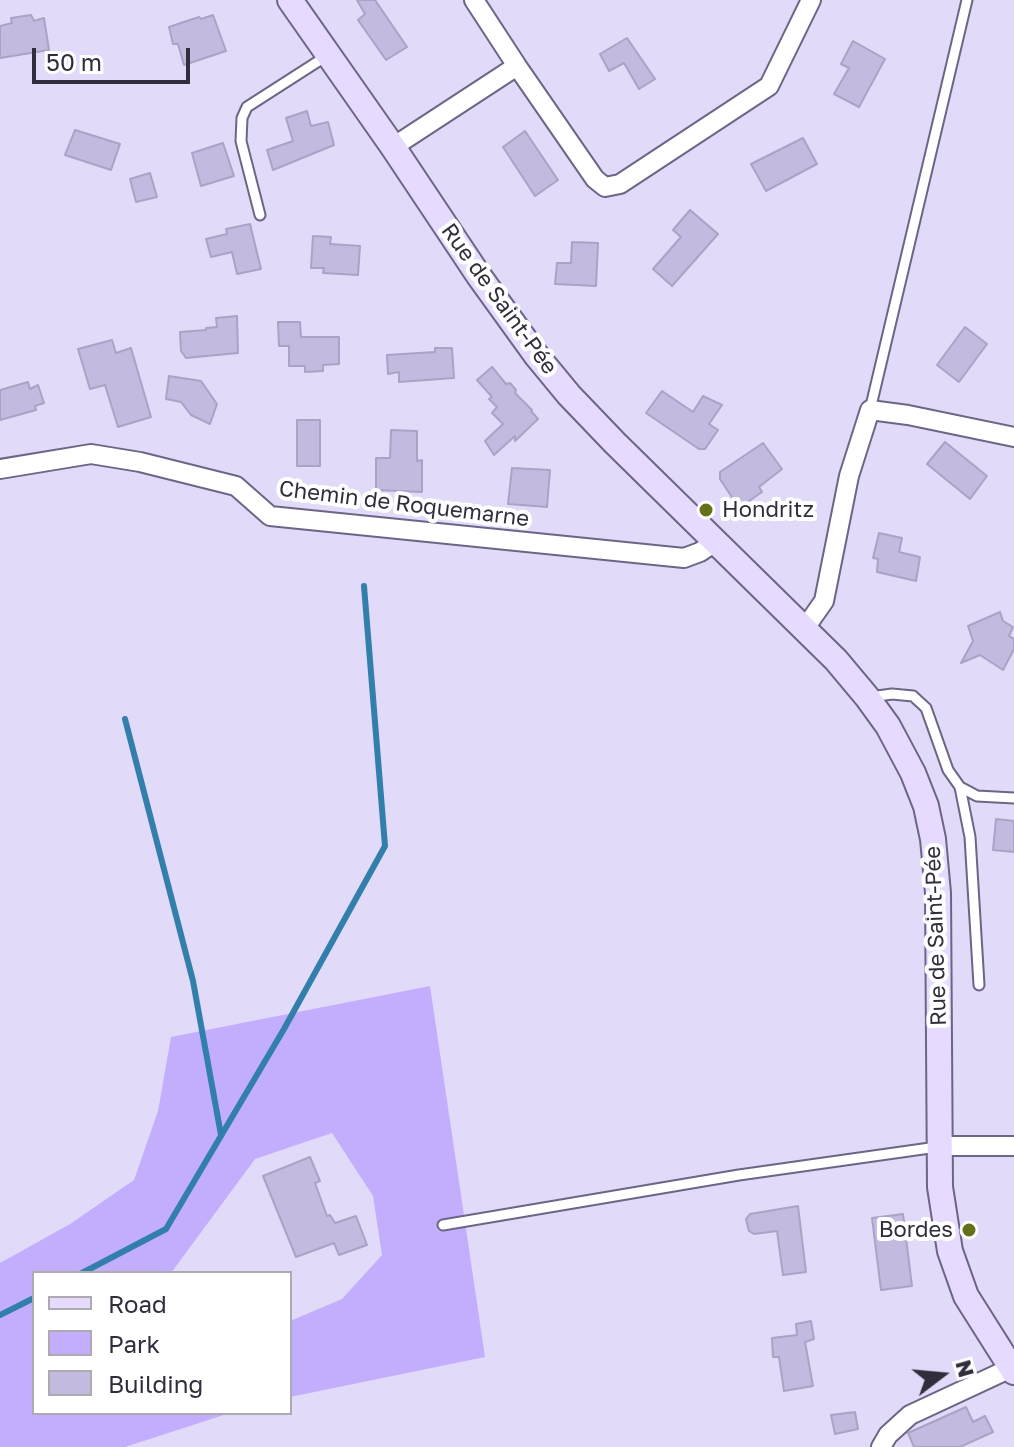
<!DOCTYPE html>
<html>
<head>
<meta charset="utf-8">
<style>
  body { margin:0 }
  #map { position:relative; width:1014px; height:1447px; overflow:hidden; background:#e1daf9; font-family:"Golos Text",sans-serif }
  canvas { display:block }
  .legend { position:absolute; left:32px; top:1271px; width:260px; height:144px; box-sizing:border-box; background:#fff; border:2px solid #adabb1; margin:0; padding:10px 14px; list-style:none; font-size:24px; color:#312d3c }
  .legend li { display:flex; align-items:center; gap:16px; height:40px }
  .legend b { width:40px; border:2px solid #adabb1 }
  .north { position:absolute; left:902px; top:1335px; width:80px; height:80px; -webkit-text-stroke:6px #fff; paint-order:stroke; rotate:74deg; font-size:22px; font-weight:700; line-height:32px; text-align:center; color:#312d3c }
  .north::after { content:''; display:block; margin:auto; width:28px; height:36px; background:#312d3c; clip-path:polygon(50% 0,100% 100%,50% 72%,0 100%) }
  .scale { position:absolute; left:32px; top:48px; width:158px; height:36px; box-sizing:border-box; border:4px solid #312d3c; border-top:0; padding-left:10px; font-size:24px; line-height:28px; white-space:nowrap; color:#312d3c; -webkit-text-stroke:6px #fff; paint-order:stroke }
</style>
</head>
<body>
<div id="map">
<canvas width="1014" height="1447"></canvas>
<ul class="legend">
<li><b style="height:10px;background:#e6dbff"></b>Road</li>
<li><b style="height:22px;background:#c3aefd"></b>Park</li>
<li><b style="height:22px;background:#c3bae0"></b>Building</li>
</ul>
<div class="north">N</div>
<div class="scale">50 m</div>
</div>
<script>
const context = document.querySelector('canvas').getContext('2d');
context.lineJoin = 'round';
function paint(path, color) {
  context.fillStyle = color;
  context.fill(path, 'evenodd');
}
function poly(rows) {
  const path = new Path2D();
  for (const r of rows) {
    path.moveTo(r[0], r[1]);
    for (let i = 2; i < r.length; i += 2) path.lineTo(r[i], r[i + 1]);
  }
  return path;
}
function stroke(path, color, width, dash) {
  context.strokeStyle = color;
  context.lineWidth = width;
  context.lineCap = dash ? 'butt' : 'round';
  context.setLineDash(dash || []);
  context.stroke(path);
}
function drawText(font, color, halo, rows, align = 'center') {
  context.font = font + ' "Golos Text",sans-serif';
  context.lineWidth = 8;
  context.setLineDash([]);
  context.textBaseline = 'middle';
  context.strokeStyle = halo;
  context.fillStyle = color;
  for (const [text, x, y, turn = 0] of rows) {
    context.save();
    context.translate(x, y);
    context.rotate((+turn || 0) * Math.PI / 180);
    context.textAlign = isNaN(turn) ? turn : align;
    if (halo) context.strokeText(text, 0, 0);
    context.fillText(text, 0, 0);
    context.restore();
  }
}
paint(poly([
  [430,986,485,1357,290,1397,290,1321,342,1299,382,1255,373,1196,332,1133,255,1159,171,1273,34,1273,34,1413,230,1413,125,1447,0,1447,0,1263,70,1224,134,1180,158,1111,171,1037]
]), '#c3aefd');
stroke(poly([
  [125,719,193,981,221,1135],
  [82,1273,166,1229,284,1029,385,846,364,586],
  [0,1315,34,1298]
]), '#327fab', 6);
const building = poly([
  [357,0,375,0,407,47,386,60,358,20,365,14,357,0],
  [31,15,34,21,44,18,49,50,0,58,0,26,12,23,11,18,31,15],
  [213,15,226,51,184,65,178,44,173,44,169,27,199,17,201,19,213,15],
  [627,38,655,79,639,89,624,63,609,71,600,54,627,38],
  [853,41,885,59,859,107,834,94,849,68,841,64,853,41],
  [307,111,311,126,328,122,334,145,273,170,267,150,293,141,286,118,307,111],
  [75,130,120,144,111,170,65,155,75,130],
  [525,131,558,180,535,196,503,147,525,131],
  [803,138,817,164,766,191,751,164,803,138],
  [223,143,234,176,201,186,192,153,223,143],
  [150,173,157,197,136,202,130,179,150,173],
  [690,210,718,234,672,286,653,269,681,237,673,230,690,210],
  [250,224,261,269,237,274,232,252,211,257,206,239,227,234,226,229,250,224],
  [313,236,331,237,330,244,360,246,358,275,323,273,324,268,311,268,313,236],
  [572,242,598,243,596,286,555,284,557,263,571,263,572,242],
  [237,316,238,353,186,358,181,351,180,332,206,330,206,328,217,327,216,318,237,316],
  [278,322,300,322,301,337,339,337,339,364,323,365,323,371,305,372,305,366,289,366,289,346,279,346,278,322],
  [965,327,987,344,959,382,937,365,965,327],
  [112,340,116,353,131,348,151,417,118,427,105,385,90,389,78,349,112,340],
  [435,348,452,348,454,378,399,382,399,372,388,374,387,355,435,352,435,348],
  [492,367,506,384,510,383,516,390,515,393,532,410,531,411,538,419,515,441,515,436,494,455,485,441,503,424,492,413,497,407,489,399,492,397,477,380,492,367],
  [169,376,201,381,217,404,210,424,191,415,181,402,166,399,169,376],
  [28,382,30,389,38,385,44,403,35,406,36,410,0,420,0,390,28,382],
  [662,391,693,412,703,396,722,405,709,424,718,430,705,449,699,449,646,413,662,391],
  [297,420,320,420,320,466,297,466,297,420],
  [391,430,417,431,417,461,422,460,422,492,376,490,376,458,390,458,391,430],
  [945,442,987,476,970,499,927,464,945,442],
  [763,443,782,469,759,487,762,492,739,508,720,479,720,472,763,443],
  [512,468,550,470,547,507,508,504,512,468],
  [879,533,902,538,899,552,920,557,916,581,877,572,878,559,873,558,879,533],
  [1000,612,1003,621,1013,627,1009,636,1014,639,1014,649,1003,670,980,655,961,663,973,641,968,626,1000,612],
  [996,819,1014,821,1014,852,993,850,996,819],
  [310,1157,320,1181,315,1183,327,1216,330,1215,335,1223,356,1216,367,1245,339,1255,334,1243,296,1257,263,1176,310,1157],
  [798,1206,806,1272,783,1275,777,1231,754,1234,749,1231,746,1219,750,1214,798,1206],
  [903,1214,912,1286,881,1290,872,1218,903,1214],
  [811,1321,814,1339,805,1342,813,1386,784,1391,779,1357,773,1357,772,1338,797,1335,796,1324,811,1321],
  [966,1407,973,1422,985,1416,993,1432,960,1447,914,1447,908,1433,966,1407],
  [855,1412,858,1429,835,1434,831,1415,855,1412]
]);
paint(building, '#c3bae0');
stroke(building, '#aba2c6', 2);
const lane = poly([
  [260,215,241,141,242,118,247,107,328,55],
  [870,410,967,0],
  [870,697,892,694,913,696,926,708,948,770,960,787,977,796,1014,798],
  [960,787,970,837,979,985],
  [443,1225,739,1175,937,1147]
]);
const street = poly([
  [474,0,517,66,595,179,605,187,620,184,769,86,811,0],
  [393,147,517,66],
  [0,469,91,454,140,462,236,486,270,516,684,558,700,552,715,542],
  [805,628,824,601,849,476,870,410,908,415,1014,437],
  [940,1146,1014,1146],
  [881,1447,888,1435,910,1415,1011,1368]
]);
const secondary = poly([
  [290,0,393,147,479,276,536,355,569,395,615,443,836,660,867,697,888,726,913,773,926,806,933,839,938,893,940,1187,950,1251,966,1296,1014,1372]
]);
stroke(lane, '#6d6586', 13);
stroke(street, '#6d6586', 22);
stroke(secondary, '#6d6586', 28);
stroke(lane, '#fff', 9);
stroke(street, '#fff', 18);
stroke(secondary, '#e6dbff', 24);
for (const [x, y, r, color] of [
  [706,510,8,"#667019"],
  [969,1230,8,"#667019"]
]) {
  const dot = new Path2D();
  dot.arc(x, y, r, 0, 2 * Math.PI);
  context.fillStyle = color;
  context.fill(dot);
  stroke(dot, '#fff', 3);
}
drawText('22px', '#312d3c', '#fff', [
  ["Rue de Saint-Pée",499,299,54],
  ["Chemin de Roquemarne",404,504,7],
  ["Rue de Saint-Pée",936,936,-92]
]);
drawText('22px', '#312d3c', '#fff', [
  ["Hondritz",722,510],
  ["Bordes",953,1230,"right"]
], 'left');
</script>
</body>
</html>
